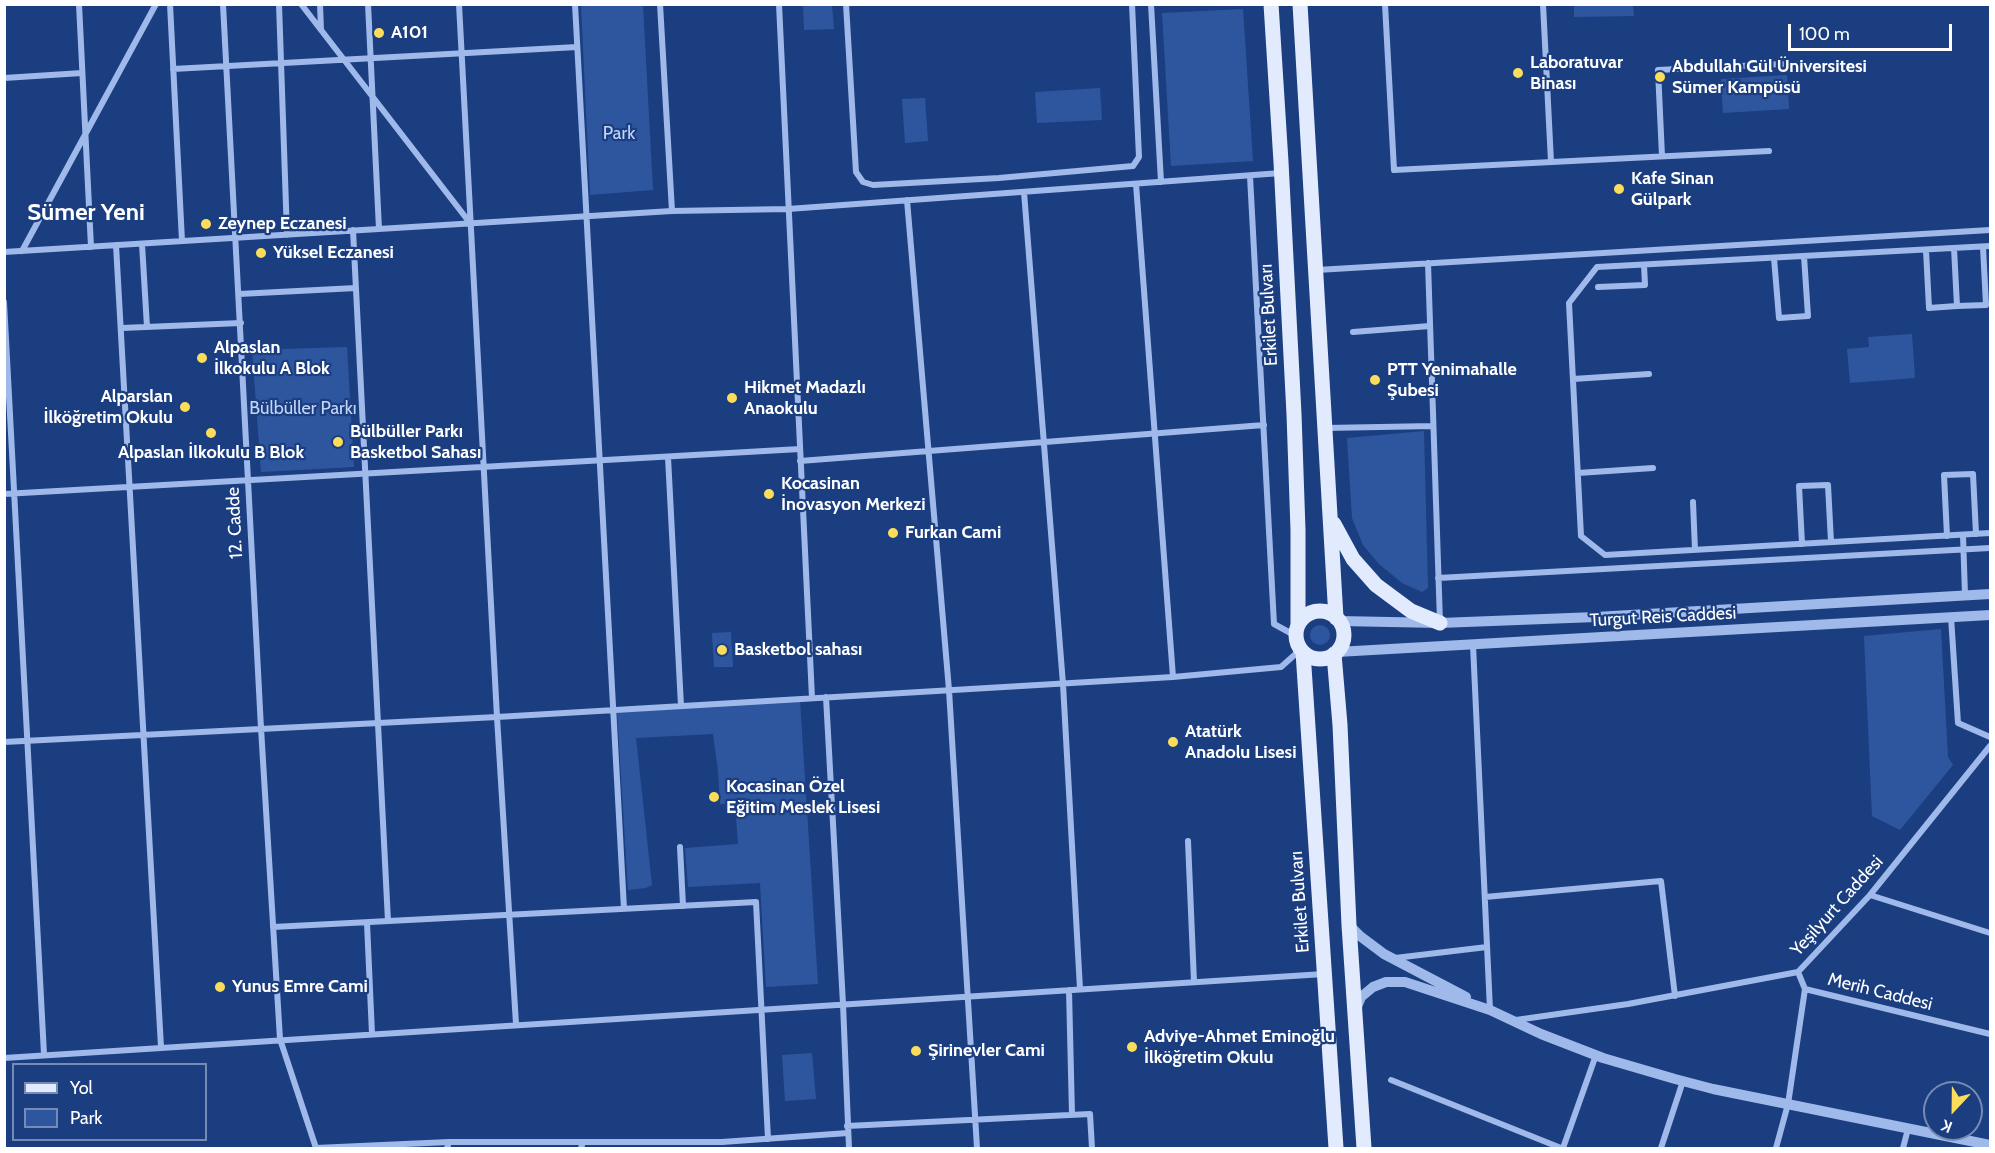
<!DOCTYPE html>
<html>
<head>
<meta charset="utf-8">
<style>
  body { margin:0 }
  #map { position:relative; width:1995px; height:1153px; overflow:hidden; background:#1b3e81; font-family:Cabin,sans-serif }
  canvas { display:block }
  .frame { position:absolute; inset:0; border:6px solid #fff; pointer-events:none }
  .legend { position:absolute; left:12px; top:1063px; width:195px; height:78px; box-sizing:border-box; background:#1b3e81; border:2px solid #768bb3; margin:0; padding:8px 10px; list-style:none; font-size:18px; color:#fff }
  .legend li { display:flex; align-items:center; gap:12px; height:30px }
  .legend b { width:30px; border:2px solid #768bb3 }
  .north { position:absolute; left:1923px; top:1081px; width:60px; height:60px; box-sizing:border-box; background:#1b3e81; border:2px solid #768bb3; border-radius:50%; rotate:202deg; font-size:16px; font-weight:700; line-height:24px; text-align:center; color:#fff }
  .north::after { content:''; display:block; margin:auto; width:21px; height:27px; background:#fbdd5b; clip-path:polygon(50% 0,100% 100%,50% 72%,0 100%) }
  .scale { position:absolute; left:1788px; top:24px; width:164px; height:27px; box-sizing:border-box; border:3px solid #fff; border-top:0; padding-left:8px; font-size:18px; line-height:21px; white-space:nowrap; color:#fff; -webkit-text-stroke:4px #1b3e81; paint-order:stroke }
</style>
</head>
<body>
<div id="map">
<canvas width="1995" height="1153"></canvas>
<div class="frame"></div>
<ul class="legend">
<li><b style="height:8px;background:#e2eafe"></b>Yol</li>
<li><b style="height:16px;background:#2e569f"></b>Park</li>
</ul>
<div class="north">K</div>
<div class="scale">100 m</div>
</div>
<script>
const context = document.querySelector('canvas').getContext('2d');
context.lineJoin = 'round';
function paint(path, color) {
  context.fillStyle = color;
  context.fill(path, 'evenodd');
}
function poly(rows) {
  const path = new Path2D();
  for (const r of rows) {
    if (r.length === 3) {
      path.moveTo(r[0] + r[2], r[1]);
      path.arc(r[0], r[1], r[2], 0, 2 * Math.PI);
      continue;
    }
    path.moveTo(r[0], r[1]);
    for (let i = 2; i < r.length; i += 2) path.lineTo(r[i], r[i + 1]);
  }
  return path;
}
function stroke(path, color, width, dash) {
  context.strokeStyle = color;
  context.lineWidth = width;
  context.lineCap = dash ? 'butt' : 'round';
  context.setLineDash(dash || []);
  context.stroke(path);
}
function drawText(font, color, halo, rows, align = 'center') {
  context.font = font + ' Cabin,sans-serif';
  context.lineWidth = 4.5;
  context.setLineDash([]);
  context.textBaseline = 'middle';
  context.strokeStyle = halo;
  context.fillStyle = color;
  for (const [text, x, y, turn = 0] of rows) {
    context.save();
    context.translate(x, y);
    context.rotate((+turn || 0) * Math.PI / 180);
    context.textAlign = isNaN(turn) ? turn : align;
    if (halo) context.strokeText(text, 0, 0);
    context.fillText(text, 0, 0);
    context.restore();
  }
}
paint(poly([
  [581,5,643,5,653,190,590,195],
  [803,5,832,5,834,29,804,30],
  [1574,5,1633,5,1634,16,1574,17],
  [1243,9,1253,161,1171,166,1162,13],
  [1787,75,1789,109,1723,113,1721,79],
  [1100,88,1102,120,1037,123,1035,92],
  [925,98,928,141,905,143,902,99],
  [1912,334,1915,378,1850,383,1847,349,1869,347,1868,337],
  [347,347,354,467,261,472,252,350],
  [1424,431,1428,588,1422,592,1402,583,1379,564,1363,545,1352,518,1347,438],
  [1320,635,10],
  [1941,629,1948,757,1953,765,1900,830,1872,816,1864,636],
  [731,632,733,667,714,667,712,633],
  [800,700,818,984,766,987,760,883,688,887,685,848,738,844,735,804,720,804,718,771,713,734,636,738,652,885,646,888,628,890,617,712],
  [812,1053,816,1099,785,1101,782,1055]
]), '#2e569f');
stroke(poly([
  [79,4,91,247],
  [170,4,182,241],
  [223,4,261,728,280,1039,316,1148,449,1142,447,1148],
  [279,4,287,235],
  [301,4,470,223],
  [320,4,321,30],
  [368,4,379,229],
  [459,4,497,717,516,1024],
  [575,4,624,909],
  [660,4,672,211],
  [779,4,812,698],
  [846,4,856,172,863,182,873,185,999,178,1133,166,1139,157,1132,4],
  [1151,4,1161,182],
  [1385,4,1394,170,1769,151],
  [1543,4,1551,162],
  [173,69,577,47],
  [4,78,82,73],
  [1662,156,1658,70,1782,64],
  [1250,176,1274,624,1296,636],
  [1136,184,1173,677],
  [1024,192,1063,684,1080,989],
  [907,200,949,690,977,1148],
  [353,230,388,921],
  [142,244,147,327],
  [116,245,161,1047],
  [1990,246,1597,267,1569,303,1581,536,1605,555,1990,533],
  [1954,248,1957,306],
  [1926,250,1929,308,1957,306,1986,305,1983,247],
  [22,251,156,4],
  [4,252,672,211,788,209,1281,173],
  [1774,258,1779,318,1808,316,1804,256],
  [1428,263,1440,622],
  [1317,270,1990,230],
  [1598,287,1645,285,1644,265],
  [239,294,356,288],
  [4,302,44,1054],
  [122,328,241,323],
  [1353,332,1430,326],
  [1573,379,1649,374],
  [1326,428,1433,426],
  [668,457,681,706],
  [800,461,1264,425],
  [1578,473,1653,468],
  [4,494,800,449],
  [1693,502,1695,550],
  [1963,535,1965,595],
  [1947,536,1944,475,1973,474,1976,534],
  [1802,544,1799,486,1828,485,1831,542],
  [1438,578,1990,548],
  [1951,617,1958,723,1990,737],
  [1473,645,1490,1010],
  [826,697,843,1004,849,1148],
  [4,742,497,717,1173,677,1281,667,1300,650],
  [1188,841,1194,982],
  [680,847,683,906],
  [1870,895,1990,933],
  [1485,897,1661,881,1675,996],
  [367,923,372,1034],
  [273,927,756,902,768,1139],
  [1395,958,1487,947],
  [1798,972,1805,989],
  [1069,990,1072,1115],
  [1516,1020,1628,1004,1798,972,1870,895,1990,746],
  [4,1058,1324,974],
  [1391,1080,1561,1148],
  [847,1126,1090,1114,1092,1148],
  [449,1142,583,1142],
  [581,1148,583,1142,722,1142,848,1133],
  [1563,1148,1596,1055],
  [1661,1148,1683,1081],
  [1776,1148,1788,1104,1805,989,1990,1034],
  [1903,1148,1908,1129]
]), '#9fb9ea', 6);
stroke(poly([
  [1339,621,1440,623,1596,617,1990,594],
  [1337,652,1990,615],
  [1349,925,1360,936,1384,954,1466,997],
  [1356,1009,1361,997,1373,987,1386,982,1405,982,1490,1010,1541,1034,1603,1058,1675,1079,1713,1089,1990,1145]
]), '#9fb9ea', 10);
stroke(poly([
  [1271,4,1281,162,1294,414,1298,530,1298,625],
  [1300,4,1336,618],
  [1334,524,1353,559,1376,585,1411,611,1440,623],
  [1320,635,24],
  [1303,652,1336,1148],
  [1334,654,1340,725,1349,925,1364,1148]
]), '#e2eafe', 15);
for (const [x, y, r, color] of [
  [379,33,6,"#fbdd5b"],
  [1518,73,6,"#fbdd5b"],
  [1660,77,6,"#fbdd5b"],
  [1619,189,6,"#fbdd5b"],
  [206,224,6,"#fbdd5b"],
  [261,253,6,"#fbdd5b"],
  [202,358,6,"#fbdd5b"],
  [1375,380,6,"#fbdd5b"],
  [732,398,6,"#fbdd5b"],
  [185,407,6,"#fbdd5b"],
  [211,433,6,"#fbdd5b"],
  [338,442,6,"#fbdd5b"],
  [769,494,6,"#fbdd5b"],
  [893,533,6,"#fbdd5b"],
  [722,650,6,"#fbdd5b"],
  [1173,742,6,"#fbdd5b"],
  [714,797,6,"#fbdd5b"],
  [220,987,6,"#fbdd5b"],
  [1132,1047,6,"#fbdd5b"],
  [916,1051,6,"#fbdd5b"]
]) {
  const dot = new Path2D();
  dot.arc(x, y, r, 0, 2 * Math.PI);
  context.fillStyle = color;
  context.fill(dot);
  stroke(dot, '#1b3e81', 2);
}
drawText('bold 18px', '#fff', '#1b3e81', [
  ["A101",391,33],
  ["Laboratuvar",1530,63],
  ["Binası",1530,84],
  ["Abdullah Gül Üniversitesi",1672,67],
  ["Sümer Kampüsü",1672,88],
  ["Kafe Sinan",1631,179],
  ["Gülpark",1631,200],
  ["Zeynep Eczanesi",218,224],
  ["Yüksel Eczanesi",273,253],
  ["Alpaslan",214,348],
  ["İlkokulu A Blok",214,369],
  ["PTT Yenimahalle",1387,370],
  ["Şubesi",1387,391],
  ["Hikmet Madazlı",744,388],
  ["Anaokulu",744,409],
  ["Alparslan",173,397,"right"],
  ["İlköğretim Okulu",173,418,"right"],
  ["Bülbüller Parkı",350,432],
  ["Basketbol Sahası",350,453],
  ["Alpaslan İlkokulu B Blok",211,453,"center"],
  ["Kocasinan",781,484],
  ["İnovasyon Merkezi",781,505],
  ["Furkan Cami",905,533],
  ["Basketbol sahası",734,650],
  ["Atatürk",1185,732],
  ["Anadolu Lisesi",1185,753],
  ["Kocasinan Özel",726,787],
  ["Eğitim Meslek Lisesi",726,808],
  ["Yunus Emre Cami",232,987],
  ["Adviye-Ahmet Eminoğlu",1144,1037],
  ["İlköğretim Okulu",1144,1058],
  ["Şirinevler Cami",928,1051]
], 'left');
drawText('18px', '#c3d6f7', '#1b3e81', [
  ["Park",619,134],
  ["Bülbüller Parkı",303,409]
]);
drawText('18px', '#fff', '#1b3e81', [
  ["Erkilet Bulvarı",1269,315,-93],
  ["12. Cadde",235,523,-93],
  ["Turgut Reis Caddesi",1663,617,-3],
  ["Erkilet Bulvarı",1300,902,-94],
  ["Yeşilyurt Caddesi",1837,906,-48],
  ["Merih Caddesi",1880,992,14]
]);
drawText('bold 24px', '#fff', '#1b3e81', [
  ["Sümer Yeni",86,213]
]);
</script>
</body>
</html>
